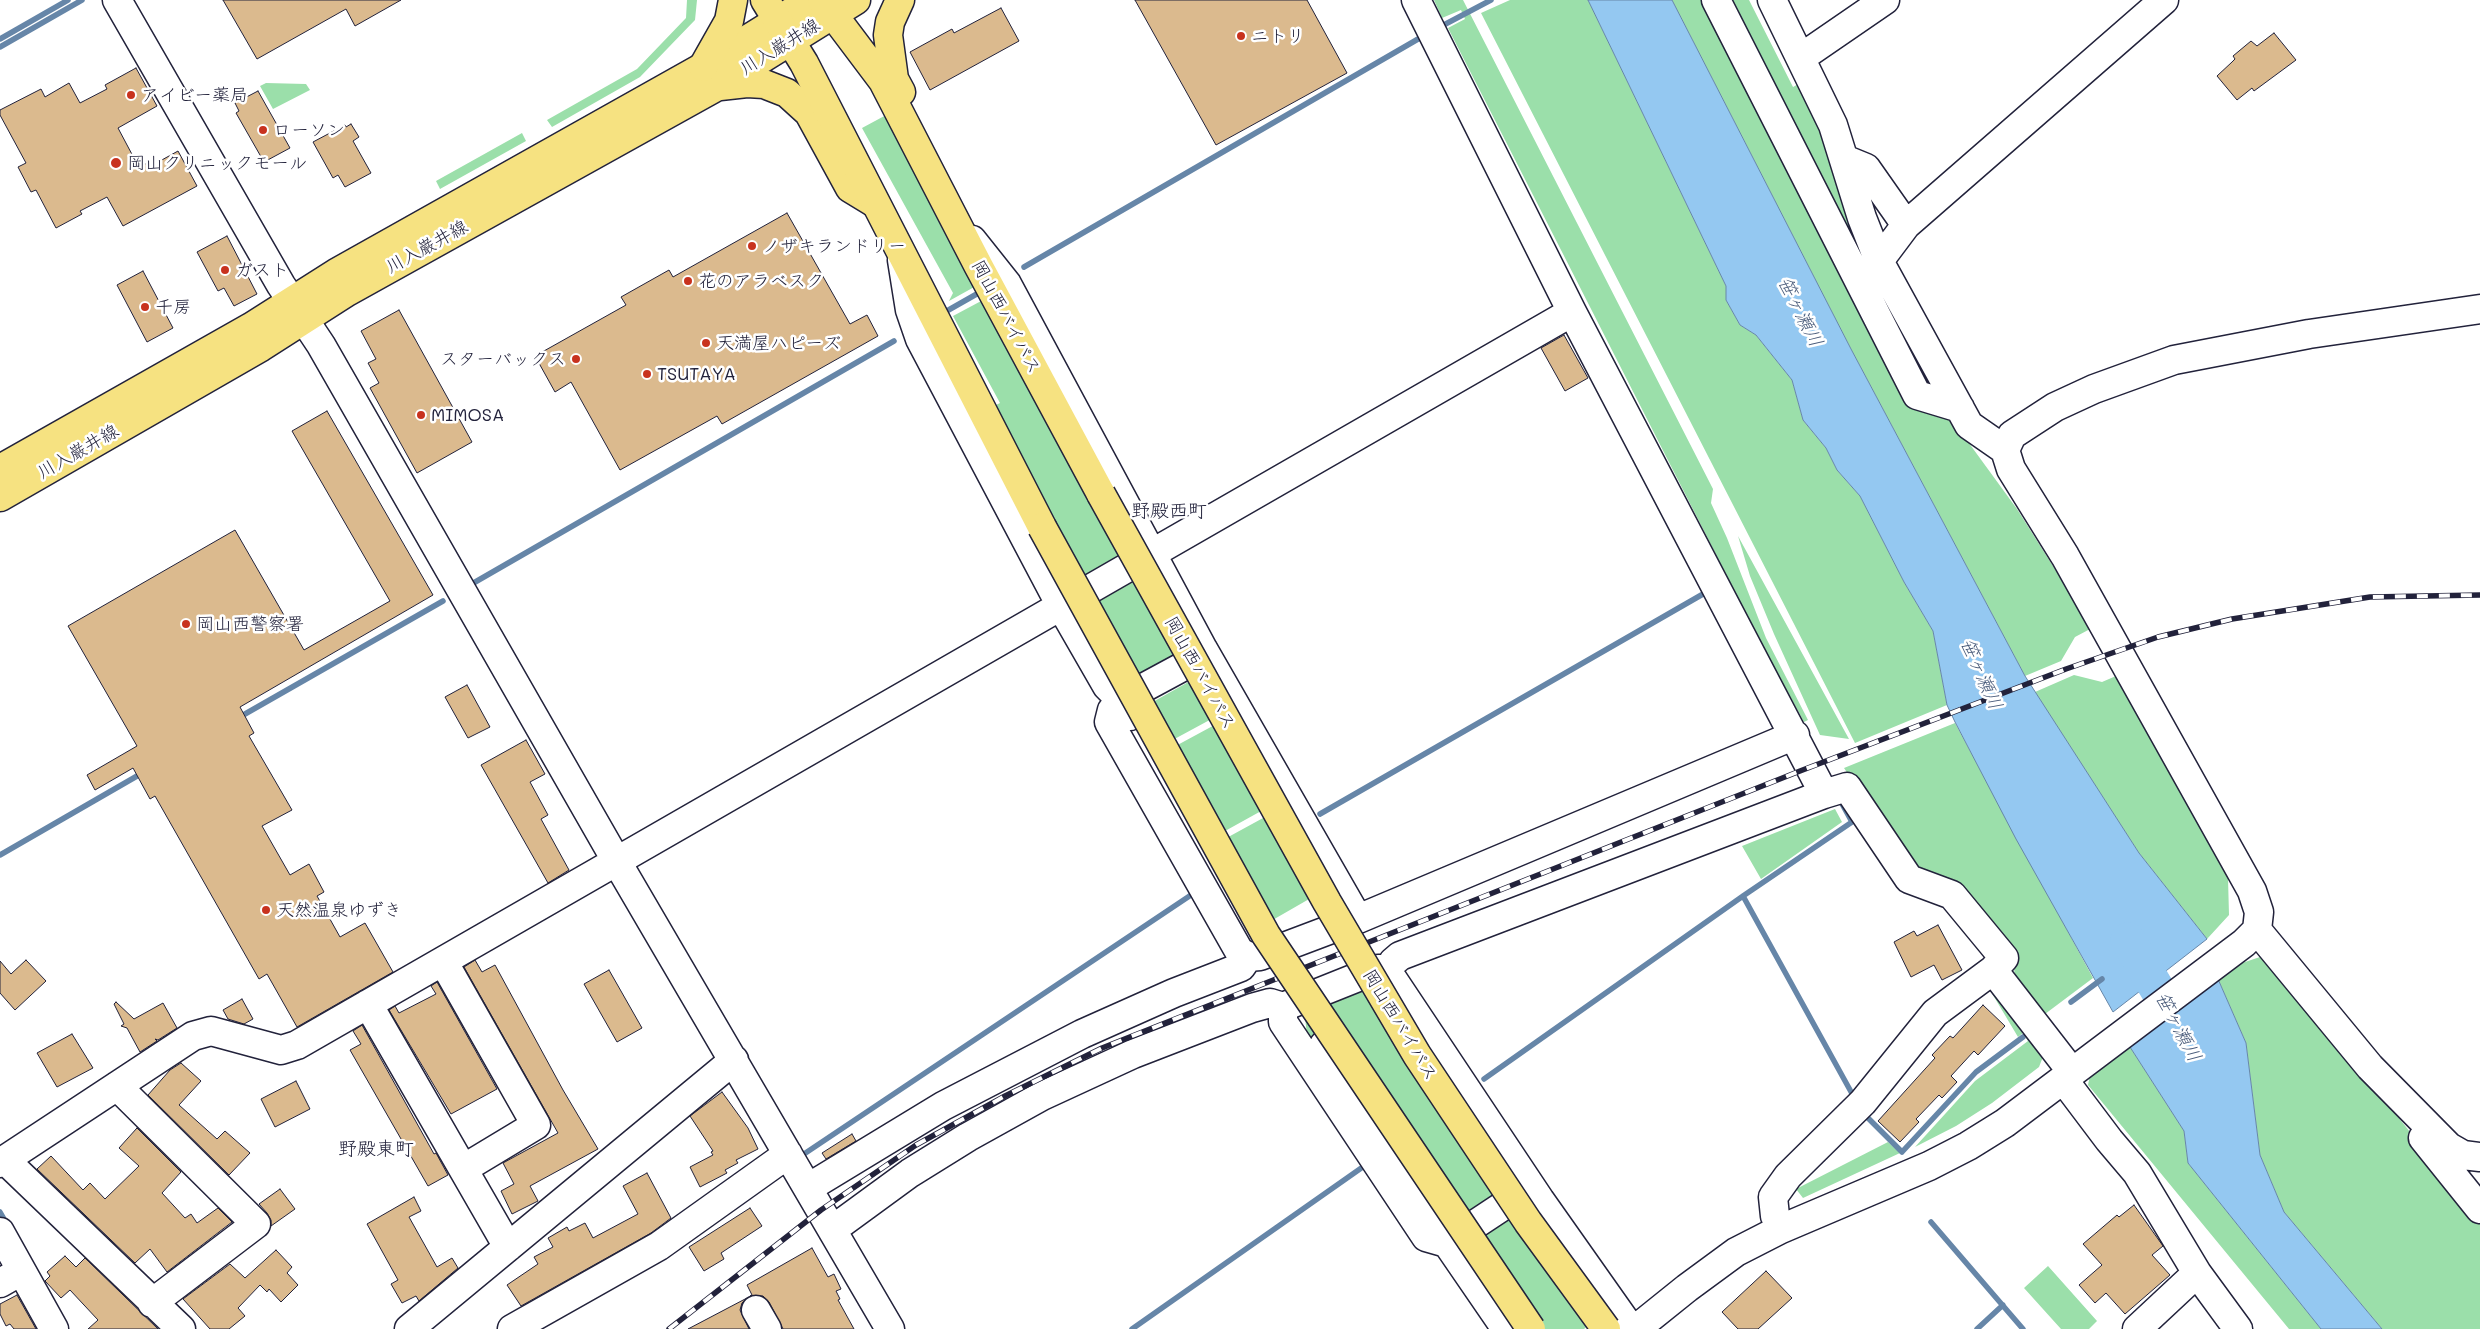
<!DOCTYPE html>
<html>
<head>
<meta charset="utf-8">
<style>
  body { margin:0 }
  canvas { display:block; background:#fff }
</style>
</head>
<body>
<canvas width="2480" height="1329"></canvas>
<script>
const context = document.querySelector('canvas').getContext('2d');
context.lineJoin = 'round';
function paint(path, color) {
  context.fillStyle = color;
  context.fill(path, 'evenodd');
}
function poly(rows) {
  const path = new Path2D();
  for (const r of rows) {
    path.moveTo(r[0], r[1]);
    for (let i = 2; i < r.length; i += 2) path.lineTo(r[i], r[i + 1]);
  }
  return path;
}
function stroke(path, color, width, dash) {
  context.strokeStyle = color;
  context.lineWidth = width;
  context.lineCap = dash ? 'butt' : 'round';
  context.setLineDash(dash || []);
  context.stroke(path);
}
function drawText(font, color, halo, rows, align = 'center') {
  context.font = font + ' Mali,"Klee One",sans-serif';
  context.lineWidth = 5;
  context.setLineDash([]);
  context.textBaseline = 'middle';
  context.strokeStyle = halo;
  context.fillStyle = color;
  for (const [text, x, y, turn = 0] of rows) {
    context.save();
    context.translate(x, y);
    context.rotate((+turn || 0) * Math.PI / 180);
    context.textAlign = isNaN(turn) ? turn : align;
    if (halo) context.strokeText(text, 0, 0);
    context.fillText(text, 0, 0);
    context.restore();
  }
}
paint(poly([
  [687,0,697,0,695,20,640,77,552,127,547,120,637,69,686,18],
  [1434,0,1463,0,1713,489,1711,503,1727,538,1766,638,1808,720,1804,722,1760,641,1448,28,1465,19,1461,10,1442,18],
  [1510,0,1588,0,1726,286,1726,300,1740,325,1756,335,1792,380,1803,420,1826,448,1837,470,1860,496,1904,582,1933,631,1947,705,1855,743,1481,13],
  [1672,0,1749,0,1793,87,1804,81,1871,265,1939,402,2017,509,2092,628,2075,637,2061,661,2025,676,1851,349],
  [266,83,306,84,310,90,273,109,260,86],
  [888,114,976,286,949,301,953,293,862,128],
  [522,133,526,141,440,189,436,181],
  [983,300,1124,558,1085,580,1044,505,996,405,1000,403,953,316],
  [1738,536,1849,739,1820,735,1774,634,1750,576],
  [1146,566,1191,640,1166,664,1133,678,1075,604],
  [1205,664,1281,796,1330,887,1257,929,1139,719,1151,703,1192,680],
  [1230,709,1233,715,1159,755,1156,749],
  [1281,800,1285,806,1210,847,1207,841],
  [2074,675,2102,682,2116,676,2228,878,2229,915,2207,939,2139,853,2035,692],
  [1955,723,2093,978,2041,1017,2015,979,2013,956,1914,873,1844,768],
  [1835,809,1842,822,1761,879,1742,846],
  [2263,956,2369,1081,2480,1219,2480,1329,2382,1329,2284,1212,2260,1155,2246,1043,2218,979,2236,965],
  [1377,978,1525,1187,1448,1226,1309,1053,1304,1008],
  [1987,985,2046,1049,2039,1067,1992,1103,1956,1126,1915,1147,1975,1081,2028,1041,2023,1033,2018,1037],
  [2130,1047,2184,1131,2188,1163,2321,1329,2289,1329,2088,1085,2090,1075],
  [1888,1142,1900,1153,1803,1198,1796,1189],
  [1523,1205,1610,1307,1584,1329,1513,1329,1457,1246],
  [2048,1266,2097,1321,2089,1329,2061,1329,2024,1288]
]), '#9bdfaa');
const water = poly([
  [1588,0,1672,0,1851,349,2025,676,2139,853,2207,939,2113,1012,2016,839,1955,722,1947,705,1933,631,1904,582,1860,496,1837,470,1826,448,1803,420,1792,380,1756,335,1740,325,1726,300,1726,286,1588,0],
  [2218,979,2246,1043,2260,1155,2284,1212,2382,1329,2321,1329,2188,1163,2184,1131,2130,1047,2218,979]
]);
paint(water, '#94c8f1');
stroke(water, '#6686a8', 1);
stroke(poly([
  [1438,28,1491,0],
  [0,39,68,0],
  [0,47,82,0],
  [1024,267,1425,35],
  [945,312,982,291],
  [470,585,894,341],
  [238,718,443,601],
  [1320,814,1710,590],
  [0,855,144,772],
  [1743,896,1855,1099],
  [2071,1002,2102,979],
  [1484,1079,1743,896,1852,822,1841,802],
  [1867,1117,1902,1152,1976,1072,2023,1037],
  [804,1154,1197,891],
  [0,1212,8,1226],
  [1931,1222,2023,1329],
  [1132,1329,1367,1164],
  [1977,1329,2003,1305]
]), '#6686a8', 5.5);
stroke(poly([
  [2128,940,2182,1031]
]), '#94c8f1', 35);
const building = poly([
  [223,0,401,0,355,26,346,9,257,59,223,0],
  [1135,0,1307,0,1347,73,1216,145,1135,0],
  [1001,8,1019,41,930,90,910,52,952,29,954,33,1001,8],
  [2274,33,2296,60,2254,91,2252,88,2237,100,2217,76,2232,62,2235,59,2233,56,2251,41,2257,46,2274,33],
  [136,68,157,106,118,128,135,160,151,166,178,151,197,186,123,226,107,197,80,211,82,214,56,228,36,190,31,192,18,167,26,163,0,115,0,110,41,89,45,97,69,83,80,103,107,89,105,85,136,68],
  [258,91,290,148,264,162,236,113,239,111,235,103,258,91],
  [351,124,359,137,353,141,371,173,345,187,338,175,333,178,313,142,345,125,346,127,351,124],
  [787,213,850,324,867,315,878,336,722,424,717,416,620,470,571,382,555,392,535,356,626,305,621,297,669,270,673,277,787,213],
  [227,236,257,294,234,306,224,288,218,291,197,252,227,236],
  [143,271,173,328,147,342,117,285,143,271],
  [399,310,472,442,417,473,370,388,379,383,368,363,376,359,361,331,399,310],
  [1564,335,1588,378,1565,391,1541,348,1564,335],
  [327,411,433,595,240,707,254,733,249,736,292,810,262,826,290,875,309,864,324,892,317,896,340,937,365,923,393,972,297,1027,267,974,259,979,155,796,150,799,133,768,95,790,87,775,137,746,68,626,235,530,304,650,390,601,292,431,327,411],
  [467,685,490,727,468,738,445,697,467,685],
  [526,740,545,774,530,782,548,815,541,819,569,870,548,883,481,765,526,740],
  [1938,925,1962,970,1942,980,1934,965,1911,977,1894,942,1914,931,1917,936,1938,925],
  [26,960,46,981,15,1010,0,993,0,961,11,974,26,960],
  [475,960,482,972,495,965,563,1090,598,1149,530,1186,538,1201,512,1214,501,1191,514,1184,503,1163,558,1133,464,967,475,960],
  [609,970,642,1028,617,1042,584,984,609,970],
  [437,982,497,1089,451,1114,389,1010,395,1006,399,1013,436,994,431,986,437,982],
  [242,999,253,1019,244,1024,228,1019,223,1010,242,999],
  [116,1002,134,1019,163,1003,177,1028,158,1040,155,1039,157,1041,140,1052,127,1028,121,1026,124,1024,114,1004,116,1002],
  [1983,1005,2005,1026,1978,1055,1974,1051,1951,1076,1957,1082,1942,1098,1939,1095,1916,1119,1919,1122,1900,1142,1878,1121,1935,1058,1932,1055,1950,1036,1953,1038,1983,1005],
  [362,1025,434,1154,436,1153,448,1175,428,1186,350,1050,361,1044,353,1031,362,1025],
  [72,1034,93,1068,57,1087,37,1053,72,1034],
  [181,1063,201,1081,179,1105,217,1139,225,1131,250,1153,229,1175,148,1095,170,1070,181,1063],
  [296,1081,310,1109,275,1127,261,1099,296,1081],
  [722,1092,748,1128,758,1149,736,1160,738,1163,725,1170,727,1173,700,1187,690,1167,713,1155,711,1152,713,1151,690,1116,722,1092],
  [137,1128,181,1172,162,1193,185,1218,191,1214,197,1223,218,1208,232,1222,167,1272,150,1249,135,1263,37,1169,51,1156,83,1190,90,1183,105,1199,139,1166,119,1148,137,1128],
  [852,1134,856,1141,826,1159,822,1153,852,1134],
  [647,1173,671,1218,651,1233,521,1306,507,1285,538,1264,534,1257,553,1247,548,1238,567,1227,569,1231,585,1223,593,1238,638,1214,623,1186,647,1173],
  [280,1189,295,1209,271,1226,271,1220,267,1213,259,1204,280,1189],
  [414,1197,421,1211,409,1217,437,1267,452,1258,458,1268,419,1301,416,1296,402,1303,391,1284,398,1280,367,1224,414,1197],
  [2134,1205,2163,1246,2152,1255,2170,1275,2125,1314,2106,1293,2095,1303,2079,1285,2102,1265,2083,1244,2117,1215,2119,1217,2134,1205],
  [750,1208,762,1226,721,1253,724,1259,704,1271,689,1247,750,1208],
  [812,1248,828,1277,834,1274,841,1289,836,1291,840,1299,838,1300,854,1329,783,1329,769,1302,763,1296,750,1296,752,1295,747,1285,812,1248],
  [276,1250,292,1267,287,1273,298,1285,281,1302,269,1289,267,1292,260,1285,238,1308,245,1316,229,1329,210,1329,183,1299,230,1264,245,1278,276,1250],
  [65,1256,76,1267,85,1258,158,1329,88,1329,98,1320,70,1290,61,1298,45,1281,50,1276,47,1272,65,1256],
  [1766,1271,1792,1298,1758,1329,1738,1329,1722,1312,1766,1271],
  [17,1295,36,1329,14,1329,10,1324,6,1326,0,1314,0,1304,17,1295],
  [747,1298,742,1303,740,1310,749,1329,688,1329,747,1298]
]);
paint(building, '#dbba8e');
stroke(building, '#22223b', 1);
const minor = poly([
  [117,0,281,285,321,345,617,862,890,1329],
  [1716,0,1917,395,1960,408],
  [1772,0,1833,125,1862,218,1879,261,1969,425,2005,450],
  [1802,57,1885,0],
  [1844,159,1866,168,1906,225],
  [972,240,1007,284,1203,649,1358,919,1260,956,1248,957,1239,951,1109,722,1112,710,1121,700,1184,666,1203,649],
  [902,260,910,310,920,339,1061,606,1107,686,1121,700,1130,716],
  [1879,261,1906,225,2164,0],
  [1358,919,1795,735],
  [2257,930,2370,1067,2449,1147,2463,1155,2480,1157],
  [443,961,536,1125,463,1169],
  [1993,970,2072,1072],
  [1388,972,1393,962,1400,956,1824,794,1572,312,1416,0],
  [368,1004,508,1247],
  [1283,1007,1283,1022,1426,1237,1447,1243,1518,1196,1536,1199],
  [1324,1045,1438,1221,1447,1243,1506,1329],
  [2063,1079,2109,1140,2137,1173,2197,1273,2238,1329],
  [117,1086,256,1224,152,1303],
  [2423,1138,2480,1209],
  [5,1160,181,1329],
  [0,1163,193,1036,211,1031,281,1050,297,1045,1572,312],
  [808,1188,943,1106,1082,1034,1174,993,1241,967,1248,957],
  [1781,1229,1775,1216,1773,1197,1788,1176,1863,1102,1935,1013,1993,970,2004,958,1952,895,1909,879,1847,787,1824,794],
  [832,1230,910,1173,968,1137,1042,1096,1133,1054,1252,1008,1270,1003,1283,1007,1378,969,1384,969,1388,972,1540,1200,1631,1329],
  [0,1232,54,1329],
  [0,1283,21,1271],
  [756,1310,767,1329],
  [409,1329,734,1060],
  [512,1329,659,1246,788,1154],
  [1636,1329,1687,1288,1736,1252,1781,1229,1929,1166,1968,1146,2005,1123,2244,943,2257,930,2259,912,2252,891,2065,556,2011,469,2005,450,2012,435,2055,407,2094,389,2174,360,2309,334,2480,309],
  [2137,1329,2197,1273]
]);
const major = poly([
  [720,86,747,83,764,84,787,93,809,113,850,188,873,202],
  [0,469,251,327,336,273,703,67,811,0],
  [0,497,261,347,347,292,716,87,856,0]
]);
const highway = poly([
  [765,0,804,63,1042,527],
  [822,0,883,81,978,265,1101,494],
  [900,0,890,22,888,35,894,79,901,92],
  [703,67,729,21,733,0]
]);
stroke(minor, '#22223b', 31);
stroke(major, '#22223b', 31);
stroke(highway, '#22223b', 31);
stroke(minor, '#fff', 28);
stroke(major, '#f6e281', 28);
stroke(highway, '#f6e281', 28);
const rail = poly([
  [669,1329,821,1210,916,1145,1005,1096,1102,1048,1800,771,2066,669,2158,637,2232,619,2370,597,2480,595]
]);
stroke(rail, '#22223b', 5.5);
stroke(rail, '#fff', 4, [11]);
const highwayBridge = poly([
  [1101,494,1327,902,1417,1055,1528,1222,1606,1329],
  [1042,527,1266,935,1531,1329]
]);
stroke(highwayBridge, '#22223b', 31, []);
stroke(highwayBridge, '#f6e281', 28);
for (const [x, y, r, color] of [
  [1241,36,5,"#c8321e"],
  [131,95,5,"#c8321e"],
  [263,130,5,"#c8321e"],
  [116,163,6,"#c8321e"],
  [752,246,5,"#c8321e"],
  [225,270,5,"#c8321e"],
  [688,281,5,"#c8321e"],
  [145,307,5,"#c8321e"],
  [706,343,5,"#c8321e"],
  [576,359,5,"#c8321e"],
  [647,374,5,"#c8321e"],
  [421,415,5,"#c8321e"],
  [186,624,5,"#c8321e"],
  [266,910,5,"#c8321e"]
]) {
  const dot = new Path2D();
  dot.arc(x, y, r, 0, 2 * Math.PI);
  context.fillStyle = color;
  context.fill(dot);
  stroke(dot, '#fff', 2);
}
drawText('18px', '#22223b', '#fff', [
  ["ニトリ",1251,36],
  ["アイビー薬局",141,95],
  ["ローソン",273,130],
  ["岡山クリニックモール",127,163],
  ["ノザキランドリー",762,246],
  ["ガスト",235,270],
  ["花のアラベスク",698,281],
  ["千房",155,307],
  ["天満屋ハピーズ",716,343],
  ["スターバックス",566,359,"right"],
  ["TSUTAYA",657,374],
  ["MIMOSA",431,415],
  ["岡山西警察署",196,624],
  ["天然温泉ゆずき",276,910]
], 'left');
drawText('18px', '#22223b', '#fff', [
  ["川入巌井線",780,47,-32],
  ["川入巌井線",427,247,-29],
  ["岡山西バイパス",1006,317,62],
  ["川入巌井線",78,452,-30],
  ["岡山西バイパス",1200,673,61],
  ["岡山西バイパス",1400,1025,59]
]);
drawText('italic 19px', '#4a5c7b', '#fff', [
  ["笹ヶ瀬川",1800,312,63],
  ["笹ヶ瀬川",1981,674,66],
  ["笹ヶ瀬川",2178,1027,62]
]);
drawText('19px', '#22223b', '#fff', [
  ["野殿西町",1169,511],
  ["野殿東町",376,1149]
]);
</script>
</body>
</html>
